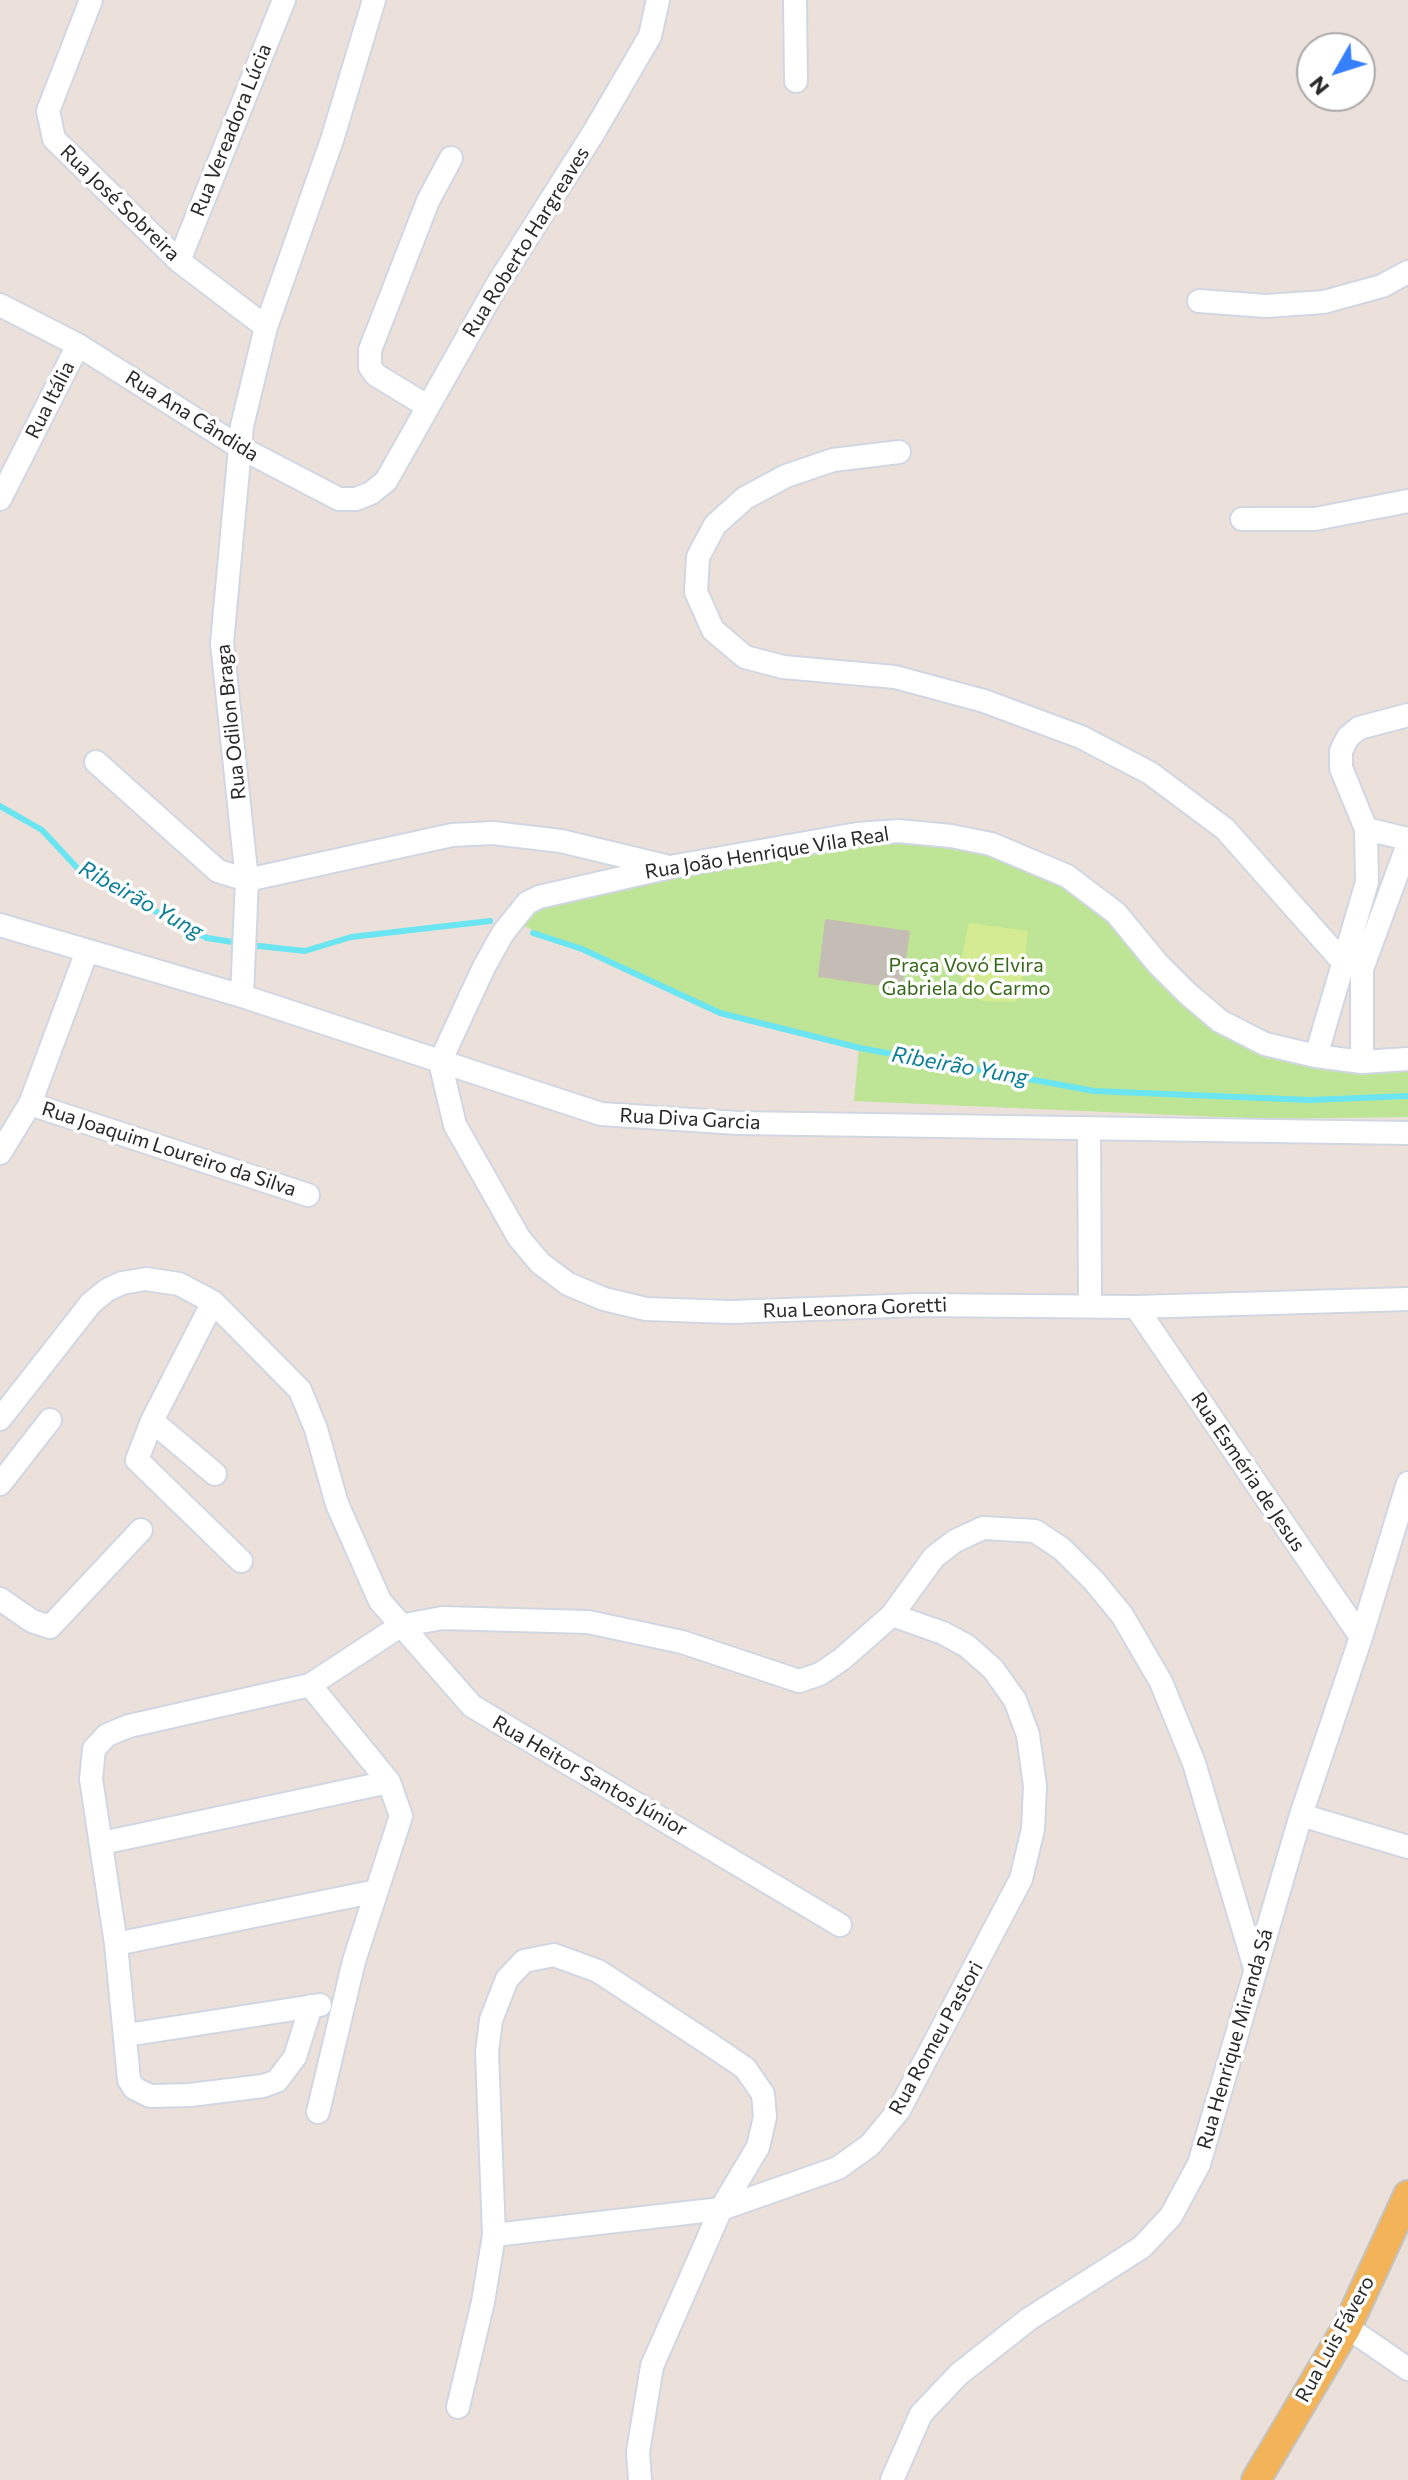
<!DOCTYPE html>
<html>
<head>
<meta charset="utf-8">
<style>
  body { margin:0 }
  #map { position:relative; width:1408px; height:2480px; overflow:hidden; background:#ece1da; font-family:Commissioner,sans-serif }
  canvas { display:block }
  .north { position:absolute; left:1296px; top:32px; width:80px; height:80px; box-sizing:border-box; background:#fff; border:2px solid #a9a9a9; border-radius:50%; rotate:231deg; font-size:22px; font-weight:700; line-height:32px; text-align:center; color:#292929 }
  .north::after { content:''; display:block; margin:auto; width:28px; height:36px; background:#367ffd; clip-path:polygon(50% 0,100% 100%,50% 72%,0 100%) }
</style>
</head>
<body>
<div id="map">
<canvas width="1408" height="2480"></canvas>
<div class="north">N</div>
</div>
<script>
const context = document.querySelector('canvas').getContext('2d');
context.lineJoin = 'round';
function paint(path, color) {
  context.fillStyle = color;
  context.fill(path, 'evenodd');
}
function poly(rows) {
  const path = new Path2D();
  for (const r of rows) {
    path.moveTo(r[0], r[1]);
    for (let i = 2; i < r.length; i += 2) path.lineTo(r[i], r[i + 1]);
  }
  return path;
}
function stroke(path, color, width, dash) {
  context.strokeStyle = color;
  context.lineWidth = width;
  context.lineCap = dash ? 'butt' : 'round';
  context.setLineDash(dash || []);
  context.stroke(path);
}
function drawText(font, color, halo, rows, align = 'center') {
  context.font = font + ' Commissioner,sans-serif';
  context.lineWidth = 7;
  context.setLineDash([]);
  context.textBaseline = 'middle';
  context.strokeStyle = halo;
  context.fillStyle = color;
  for (const [text, x, y, turn = 0] of rows) {
    context.save();
    context.translate(x, y);
    context.rotate((+turn || 0) * Math.PI / 180);
    context.textAlign = isNaN(turn) ? turn : align;
    if (halo) context.strokeText(text, 0, 0);
    context.fillText(text, 0, 0);
    context.restore();
  }
}
paint(poly([
  [857,839,941,839,1043,868,1091,901,1170,987,1270,1040,1335,1049,1408,1048,1408,1117,1267,1119,854,1101,859,1048,720,1013,515,922,558,898]
]), '#bee495');
paint(poly([
  [969,923,1028,931,1022,985,1015,1002,982,1001,966,992,959,969]
]), '#d5eb91');
stroke(poly([
  [0,806,42,830,82,873,207,938,239,943],
  [533,933,582,949,720,1013,860,1048,1094,1091,1309,1100,1408,1096],
  [250,945,305,951,351,937,490,921]
]), '#6be5f1', 6);
const building = poly([
  [826,920,909,932,901,988,819,976,826,920]
]);
paint(building, '#c4bdb6');
stroke(building, '#c7bdb4', 2);
const minor = poly([
  [91,0,48,111,54,139,179,261,266,327],
  [795,0,796,81],
  [179,261,284,0],
  [1199,301,1266,306,1324,302,1382,286,1408,272],
  [0,305,78,345,241,448,339,499,356,499,371,493,386,481,497,285,594,132,650,36,658,0],
  [427,406,376,375,370,367,370,350,428,201,451,158],
  [899,452,833,460,786,476,745,498,715,525,698,557,696,592,713,630,745,657,783,667,895,677,984,701,1081,737,1150,773,1225,829,1342,961,1362,969],
  [0,499,78,345],
  [1242,519,1315,519,1408,501],
  [96,762,218,871,247,880,452,835,493,833,561,841,665,866],
  [1366,829,1408,839],
  [0,925,242,996,601,1114,738,1123,1408,1133],
  [242,996,247,880,222,643,242,426,266,327,332,140,374,0],
  [1316,1056,1367,882,1366,829,1341,768,1341,751,1348,737,1359,728,1408,715],
  [440,1062,484,967,503,933,527,903,539,897,670,867,857,834,899,831,951,836,991,844,1067,876,1116,913,1158,964,1187,993,1220,1021,1265,1044,1316,1056,1362,1062,1408,1059],
  [440,1062,455,1125,519,1238,540,1263,568,1284,604,1299,646,1309,731,1312,918,1305,1136,1307,1408,1299],
  [1362,1062,1362,969,1408,844],
  [30,1104,308,1195],
  [1089,1131,1090,1305],
  [0,1153,30,1104,87,951],
  [213,1302,152,1421,137,1460,241,1561],
  [1136,1307,1361,1637],
  [0,1419,91,1303,107,1290,122,1283,146,1279,179,1284,213,1302,300,1390,316,1429,337,1504,380,1601,472,1706,840,1925],
  [152,1421,215,1474],
  [0,1484,50,1420],
  [0,1599,32,1621,50,1627,141,1530],
  [310,1685,389,1782,401,1816,354,1961,318,2112],
  [1301,1815,1408,1847],
  [102,1843,389,1782],
  [116,1944,377,1891],
  [311,2006,295,2057,277,2081,263,2086,190,2095,150,2096,134,2088,129,2080,116,1944,91,1779,94,1749,107,1735,129,1726,310,1685,400,1626,442,1618,588,1622,682,1642,799,1681,820,1674,842,1659,892,1615,934,1557,955,1541,983,1528,1035,1531,1062,1549,1094,1581,1122,1615,1161,1682,1194,1763,1255,1968],
  [127,2035,320,2005],
  [494,2235,721,2209,838,2168,870,2145,899,2110,1021,1879,1033,1829,1035,1786,1028,1735,1015,1700,993,1669,967,1646,943,1633,892,1615],
  [1347,2327,1408,2369],
  [458,2407,483,2302,494,2235,487,2052,491,2020,507,1979,524,1961,554,1955,598,1971,711,2045,745,2068,763,2094,765,2117,758,2147,721,2209,652,2366,638,2452,640,2480],
  [892,2480,921,2414,959,2374,1029,2319,1142,2247,1171,2216,1199,2164,1301,1815,1361,1637,1408,1483]
]);
const major = poly([
  [1256,2480,1347,2327,1408,2195]
]);
stroke(minor, '#d0d7e2', 26);
stroke(major, '#c3c3c3', 32);
stroke(minor, '#fff', 22);
stroke(major, '#f3b358', 28);
drawText('20px', '#292929', '#fff', [
  ["Rua Vereadora Lúcia",231,130,-68],
  ["Rua José Sobreira",120,203,44],
  ["Rua Roberto Hargreaves",526,242,-58],
  ["Rua Itália",50,400,-63],
  ["Rua Ana Cândida",192,416,32],
  ["Rua Odilon Braga",231,722,-96],
  ["Rua João Henrique Vila Real",767,853,-9],
  ["Rua Diva Garcia",690,1119,3],
  ["Rua Joaquim Loureiro da Silva",169,1149,18],
  ["Rua Leonora Goretti",855,1308,-2],
  ["Rua Esméria de Jesus",1248,1472,56],
  ["Rua Heitor Santos Júnior",590,1776,30],
  ["Rua Romeu Pastori",936,2038,-61],
  ["Rua Henrique Miranda Sá",1235,2039,-74],
  ["Rua Luis Fávero",1335,2339,-61]
]);
drawText('20px', '#376718', '#fff', [
  ["Praça Vovó Elvira",966,965],
  ["Gabriela do Carmo",966,988]
]);
drawText('italic 22px', '#0b7e95', '#fff', [
  ["Ribeirão Yung",141,900,29],
  ["Ribeirão Yung",960,1066,10]
]);
</script>
</body>
</html>
